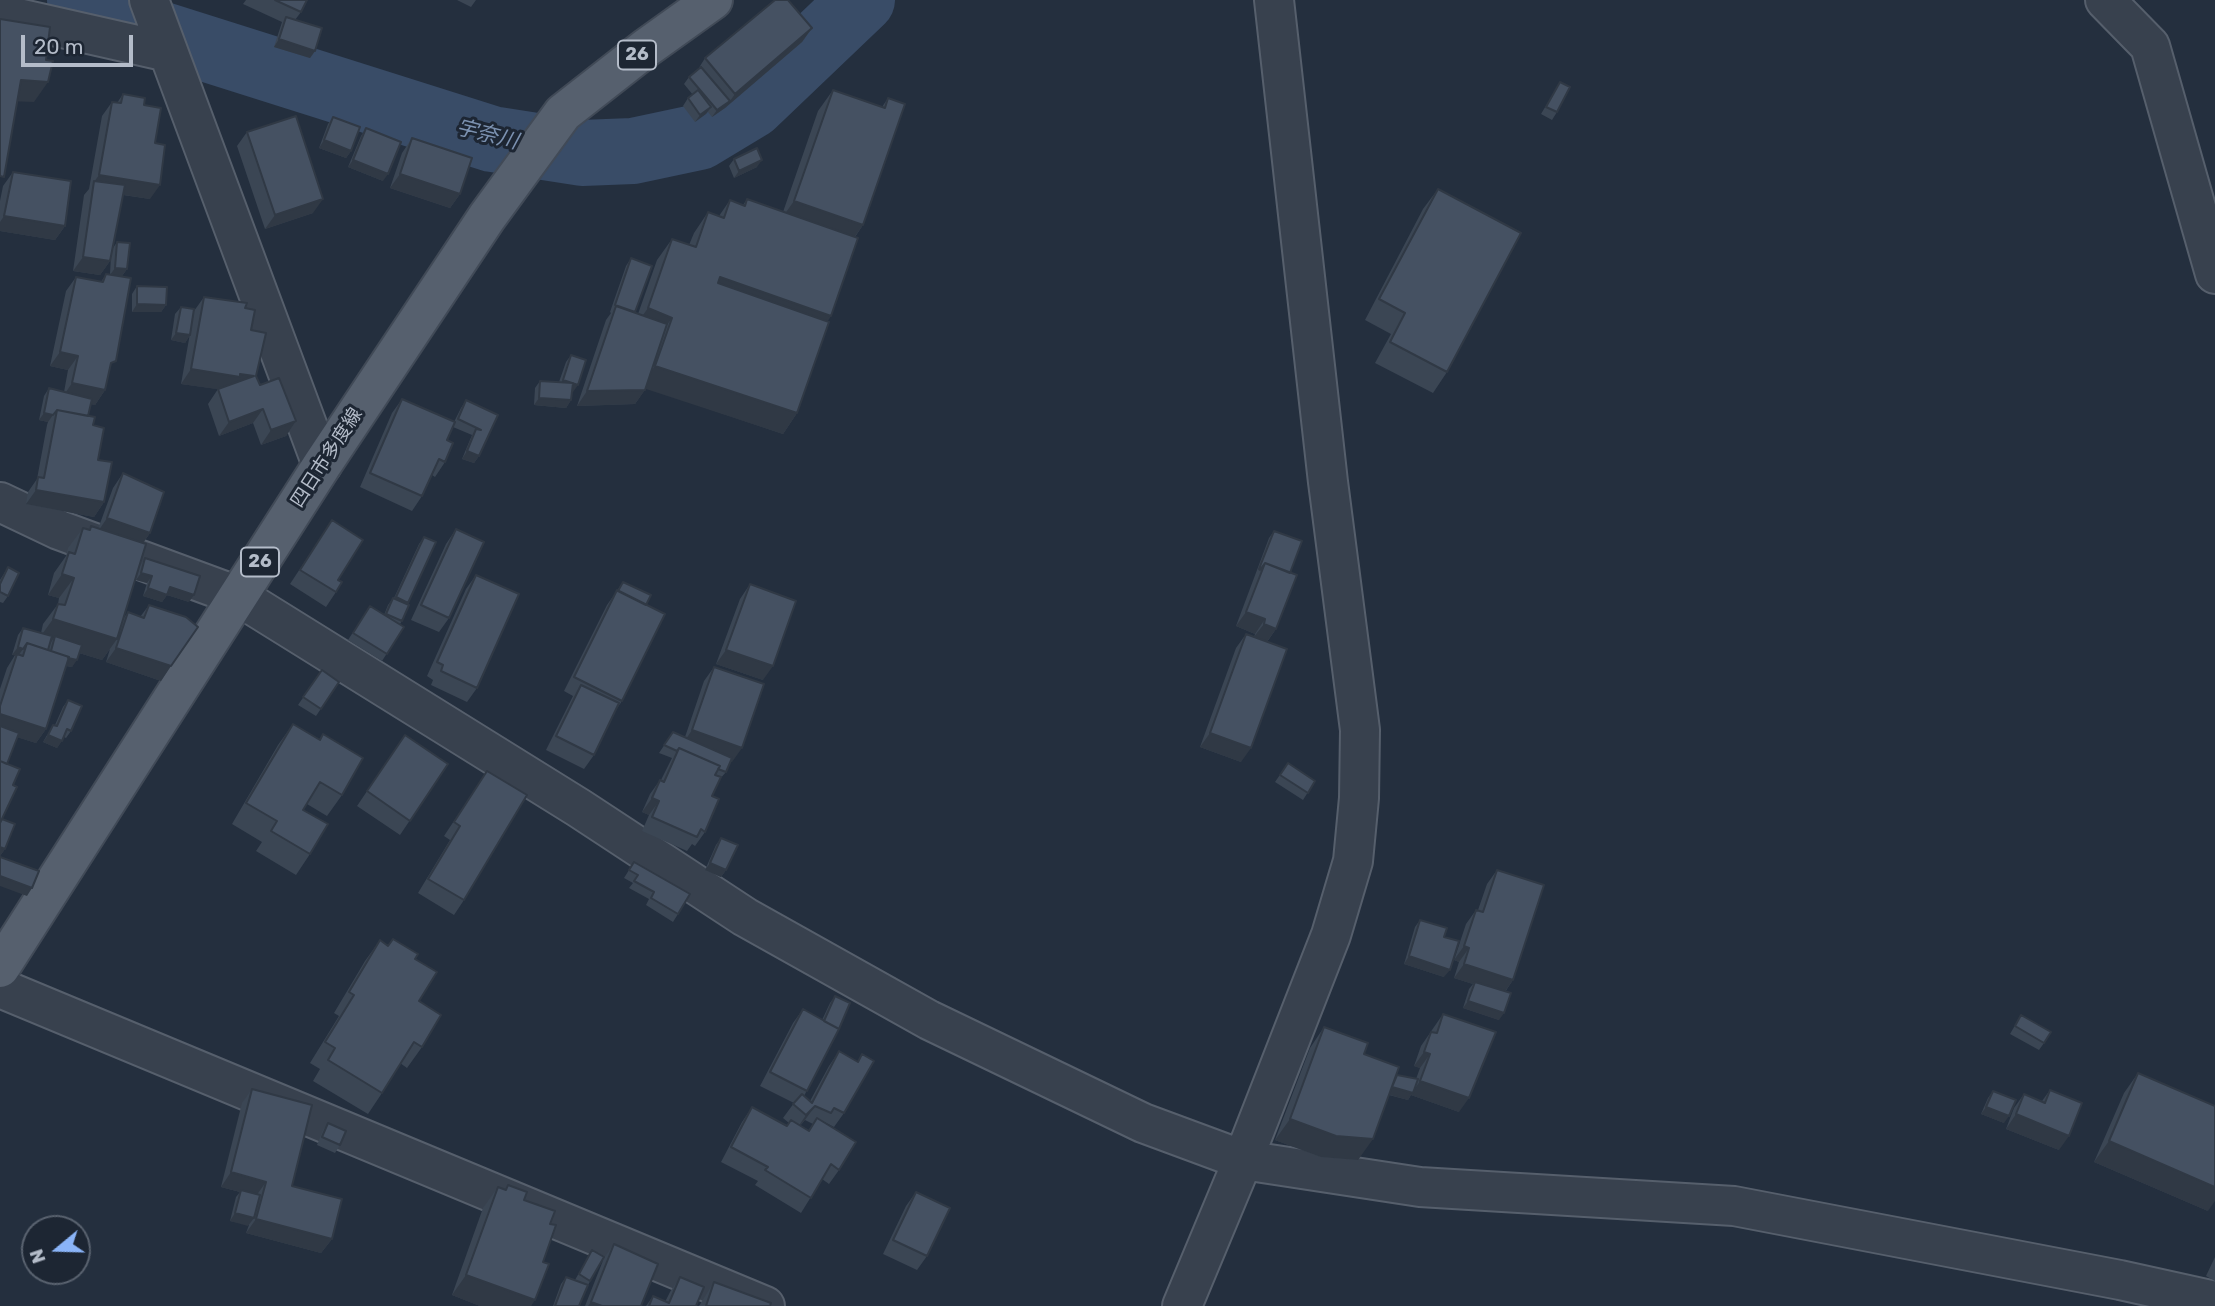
<!DOCTYPE html>
<html>
<head>
<meta charset="utf-8">
<style>
  body { margin:0 }
  #map { position:relative; width:2215px; height:1306px; overflow:hidden; background:#242f3e; font-family:Rubik,sans-serif }
  canvas { display:block }
  .north { position:absolute; left:21px; top:1215px; width:70px; height:70px; box-sizing:border-box; background:#1d2633; border:2px solid #59626f; border-radius:50%; rotate:251deg; font-size:19px; font-weight:700; line-height:28px; text-align:center; color:#b4bcc9 }
  .north::after { content:''; display:block; margin:auto; width:24px; height:32px; background:#8ab4f8; clip-path:polygon(50% 0,100% 100%,50% 72%,0 100%) }
  .scale { position:absolute; left:21px; top:35px; width:112px; height:32px; box-sizing:border-box; border:4px solid #b4bcc9; border-top:0; padding-left:9px; font-size:21px; line-height:24px; white-space:nowrap; color:#b4bcc9; -webkit-text-stroke:5px #1d2633; paint-order:stroke }
</style>
</head>
<body>
<div id="map">
<canvas width="2215" height="1306"></canvas>
<div class="north">N</div>
<div class="scale">20 m</div>
</div>
<script>
const context = document.querySelector('canvas').getContext('2d');
context.lineJoin = 'round';
function poly(rows) {
  const path = new Path2D();
  for (const r of rows) {
    path.moveTo(r[0], r[1]);
    for (let i = 2; i < r.length; i += 2) path.lineTo(r[i], r[i + 1]);
  }
  return path;
}
function stroke(path, color, width, dash) {
  context.strokeStyle = color;
  context.lineWidth = width;
  context.lineCap = dash ? 'butt' : 'round';
  context.setLineDash(dash || []);
  context.stroke(path);
}
function paint(path, color) {
  context.fillStyle = color;
  context.fill(path, 'evenodd');
}
function drawText(font, color, halo, rows, align = 'center') {
  context.font = font + ' Rubik,"Noto Sans JP",sans-serif';
  context.lineWidth = 6;
  context.setLineDash([]);
  context.textBaseline = 'middle';
  context.strokeStyle = halo;
  context.fillStyle = color;
  for (const [text, x, y, turn = 0] of rows) {
    context.save();
    context.translate(x, y);
    context.rotate((+turn || 0) * Math.PI / 180);
    context.textAlign = isNaN(turn) ? turn : align;
    if (halo) context.strokeText(text, 0, 0);
    context.fillText(text, 0, 0);
    context.restore();
  }
}
stroke(poly([
  [80,0,103,16,492,139,582,153,633,151,699,137,752,105,862,0]
]), '#394c67', 66);
const minor = poly([
  [149,0,322,465],
  [2105,0,2150,46,2215,274],
  [0,14,168,52],
  [0,502,59,530,238,596,579,808,745,917,929,1020,1143,1123,1243,1160,1420,1187,1734,1206,2120,1280,2215,1301],
  [0,988,765,1306],
  [1182,1306,1243,1160,1331,935,1353,861,1359,798,1360,730,1328,482,1274,0]
]);
const major = poly([
  [0,968,322,465,487,217,563,113,646,48,713,0]
]);
stroke(minor, '#565f6c', 42);
stroke(major, '#414a57', 42);
stroke(minor, '#38414e', 38);
stroke(major, '#56606e', 38);
paint(poly([
  [246,0,307,0,301,12,295,20,315,51,310,58,274,47,282,22,243,4],
  [457,0,476,0,471,7],
  [812,28,802,42,725,108,712,117,708,112,695,122,683,106,688,98,693,95,684,84,689,77,697,71,705,58],
  [1560,82,1557,112,1552,120,1541,114],
  [833,90,882,107,888,98,863,225,855,237,831,316,827,321,797,413,783,434,646,388,635,404,577,406,606,320,611,313,610,312,626,266,631,258,635,312,638,314,657,260,672,239,689,245,694,233,708,212,719,216,730,200,743,205,747,199,783,212,818,111],
  [123,94,144,105,155,143,150,199,123,195,113,248,117,242,127,269,122,276,110,370,105,390,95,405,91,404,88,416,93,425,104,502,94,517,26,504,28,492,37,479,47,425,48,422,39,420,44,396,49,388,64,392,68,370,50,366,66,291,76,277,101,282,106,274,110,274,111,256,110,261,100,275,73,271,84,195,89,189,102,116,112,102,117,103],
  [333,117,351,151,346,158,319,148,328,124],
  [366,128,383,181,348,167,361,136],
  [247,132,313,213,265,229,237,146],
  [412,138,460,194,450,208,390,188,402,153],
  [734,159,757,167,734,178,729,166],
  [13,172,65,226,55,240,0,231,0,201,3,186],
  [1438,189,1447,372,1433,393,1375,363,1391,334,1365,320,1423,209],
  [137,286,166,305,161,312,132,312,132,294],
  [204,297,245,308,251,330,256,376,260,385,296,421,286,436,261,445,253,423,219,436,208,404,218,389,181,384,194,311],
  [181,307,190,335,185,343,171,340,175,314],
  [571,355,573,392,572,391,571,400,566,408,534,405,535,388,540,381,559,382,566,362],
  [402,399,454,422,461,408,466,400,498,415,479,456,474,463,462,459,472,435,453,427,447,440,445,462,435,477,432,475,422,496,412,511,360,487,392,413],
  [123,473,150,533,143,543,123,619,128,612,140,617,149,605,161,681,106,662,110,649,102,660,79,653,72,667,66,666,46,729,36,743,17,737,7,764,13,785,2,819,5,849,0,856,0,689,7,668,15,655,12,655,18,635,23,628,41,633,43,624,58,604,59,598,48,595,54,573,66,556,68,548,83,528,89,529,91,526,98,529,113,488],
  [332,520,338,580,336,592,326,607,290,584],
  [456,529,449,618,439,632,411,620,446,544],
  [1274,531,1290,573,1276,629,1267,642,1241,762,1200,747,1236,648,1246,634,1254,637,1255,634,1236,626,1269,538],
  [424,537,436,542,407,604,402,621,400,624,404,627,382,661,348,640,370,606,384,615,388,605,393,598,394,598,419,544],
  [145,558,189,602,167,595,162,602,143,596,147,583,136,580,140,566],
  [8,567,8,596,3,603,0,602,0,580],
  [476,575,477,688,467,702,431,685,433,680,427,676,466,589],
  [623,582,646,605,622,701,614,713,594,755,584,769,546,750,573,696,564,691,607,605],
  [750,584,763,680,716,664,740,599],
  [714,667,732,762,730,761,726,772,720,779,712,796,705,832,695,846,692,844,687,851,642,831,649,815,642,812,650,794,660,780,661,780,672,758,659,753,673,732,685,737,704,681],
  [322,670,339,682,316,716,298,705],
  [68,700,71,731,66,738,64,737,57,748,43,742,53,725,55,725,63,707],
  [293,724,342,795,327,816,307,804,303,810,310,854,296,875,256,851,262,842,232,824,278,745],
  [405,735,448,764,400,835,357,806],
  [1288,763,1315,781,1303,800,1275,782],
  [487,771,464,900,454,915,418,893,450,840,444,836],
  [721,838,726,870,721,877,705,870,716,845],
  [634,862,678,914,673,922,646,905,649,899,629,888,633,883,624,878],
  [1497,870,1513,980,1505,992,1499,1020,1463,1008,1469,989,1473,984,1454,978,1459,962,1454,960,1466,924,1476,910,1478,910,1487,884],
  [1420,920,1444,937,1444,977,1404,964,1415,927],
  [380,940,388,945,415,959,422,1047,407,1068,400,1063,382,1093,368,1114,313,1081,320,1069,310,1063,339,1016,334,1013,365,961],
  [835,996,839,1029,804,1096,810,1101,829,1066,839,1051,844,1113,834,1127,824,1122,839,1170,829,1184,822,1179,801,1213,755,1185,758,1181,721,1162,742,1122,752,1107,787,1126,789,1123,783,1118,794,1103,760,1086,793,1023,803,1009,822,1020,830,1003],
  [805,1120,813,1124,808,1131,800,1126],
  [1443,1014,1459,1112,1411,1095,1408,1100,1389,1095,1358,1160,1321,1157,1275,1140,1310,1048,1324,1027,1397,1075,1416,1079,1420,1068,1414,1066,1421,1046],
  [2021,1015,2044,1043,2039,1050,2010,1034],
  [2138,1073,2208,1211,2094,1162,2124,1093],
  [252,1089,292,1186,332,1239,321,1253,246,1233,249,1225,230,1221,236,1197,240,1192,221,1187,242,1103],
  [2050,1090,2059,1150,2006,1129,2014,1108,2024,1094,2042,1101],
  [1993,1091,2004,1123,1981,1114,1988,1098],
  [328,1123,340,1145,335,1153,317,1145,323,1130],
  [508,1185,550,1224,543,1262,531,1306,480,1306,452,1295,483,1208,498,1187,505,1189],
  [916,1192,927,1256,917,1270,883,1254,906,1206],
  [614,1244,641,1306,585,1306,604,1258],
  [592,1250,604,1257,588,1285,579,1306,553,1306,561,1284,566,1277,575,1280],
  [2215,1257,2215,1281,2206,1276],
  [680,1277,696,1306,646,1306,653,1296,665,1302,670,1292],
  [714,1282,770,1306,699,1306]
]), '#3b4654');
paint(poly([
  [812,28,802,42,725,108,712,117,717,110,730,101,735,94],
  [279,39,315,51,310,58,274,47],
  [21,80,48,82,34,102,7,101],
  [711,107,706,114,695,122,700,115],
  [324,140,351,151,346,158,319,148],
  [353,160,388,174,383,181,348,167],
  [762,160,757,167,734,178,739,171],
  [400,174,460,194,450,208,390,188],
  [99,175,160,185,150,199,93,190,94,182],
  [323,199,313,213,265,229,275,215],
  [794,201,863,225,848,246,779,222],
  [4,216,65,226,55,240,0,231,0,222],
  [83,257,110,261,100,275,73,271],
  [115,268,127,269,122,276,110,275],
  [720,277,831,316,817,337,706,298],
  [137,304,166,305,161,312,132,312],
  [648,308,672,318,657,339,633,329],
  [176,333,190,335,185,343,171,340],
  [60,352,78,356,68,370,50,366],
  [655,366,797,413,783,434,640,387],
  [191,369,254,376,230,391,181,384],
  [563,380,578,385,573,392,558,387],
  [72,383,105,390,95,405,62,398],
  [645,390,635,404,577,406,587,391],
  [539,398,571,400,566,408,534,405],
  [263,409,253,423,219,436,229,422],
  [44,413,53,415,48,422,39,420],
  [296,421,286,436,261,445,271,430],
  [467,451,479,456,474,463,462,459],
  [36,490,104,502,94,517,26,504],
  [107,518,150,533,140,547,97,533],
  [141,573,152,576,147,583,136,580],
  [62,574,74,578,59,598,48,595],
  [170,587,194,595,189,602,167,595,162,602,143,596,148,588],
  [1246,612,1265,619,1255,634,1236,626],
  [53,619,117,639,102,660,53,645,55,636,50,644,38,640],
  [1264,624,1276,629,1266,643,1253,638],
  [18,647,23,649,18,656,12,655],
  [116,648,171,666,161,681,106,662],
  [726,650,773,666,763,680,716,664],
  [50,655,77,660,72,667,45,662],
  [0,714,46,729,36,743,0,732],
  [692,730,742,748,732,762,682,745],
  [1210,733,1251,748,1241,762,1200,747],
  [48,735,62,741,57,748,43,742],
  [652,798,659,801,649,815,642,812],
  [0,847,5,849,0,856],
  [710,863,726,870,721,877,705,870],
  [0,876,32,888,27,896,0,886],
  [1464,946,1469,948,1459,962,1454,960],
  [1409,956,1450,970,1444,977,1404,964],
  [1464,964,1513,980,1503,994,1475,982,1473,984,1454,978],
  [1468,1001,1504,1013,1499,1020,1463,1008],
  [1424,1052,1430,1054,1420,1068,1414,1066],
  [1420,1081,1469,1098,1459,1112,1411,1095,1408,1100,1383,1093,1388,1086,1412,1093],
  [815,1106,805,1120,796,1130,806,1115],
  [1986,1107,2009,1116,2004,1123,1981,1114],
  [2016,1114,2069,1136,2059,1150,2006,1129],
  [1290,1119,1373,1139,1358,1160,1321,1157,1275,1140],
  [2109,1141,2215,1186,2215,1201,2208,1211,2094,1162],
  [231,1172,266,1182,256,1196,221,1187],
  [235,1213,254,1218,248,1226,230,1221],
  [256,1219,332,1239,321,1253,246,1233],
  [466,1275,535,1300,531,1306,480,1306,452,1295],
  [591,1302,602,1306,588,1306]
]), '#303945');
const building = poly([
  [275,0,307,0,301,12,275,0],
  [775,0,788,0,812,28,735,94,705,58,775,0],
  [286,17,322,28,315,51,279,39,286,17],
  [0,19,50,27,46,60,53,61,48,82,21,80,4,177,0,176,0,19],
  [701,67,730,101,717,110,689,77,701,67],
  [1560,82,1570,87,1557,112,1546,107,1560,82],
  [698,90,711,107,700,115,688,98,698,90],
  [833,90,885,108,888,98,905,104,863,225,794,201,833,90],
  [123,94,145,98,144,105,161,108,155,143,165,145,160,185,99,175,112,102,121,103,123,94],
  [296,116,323,199,275,215,247,132,296,116],
  [333,117,360,127,351,151,324,140,333,117],
  [366,128,401,142,388,174,353,160,366,128],
  [412,138,472,158,460,194,400,174,412,138],
  [757,148,762,160,739,171,734,159,757,148],
  [13,172,71,181,65,226,4,216,13,172],
  [94,181,125,185,110,261,83,257,94,181],
  [1438,189,1521,233,1447,372,1390,342,1405,313,1379,299,1438,189],
  [747,199,858,238,831,316,720,277,718,283,829,322,797,413,655,366,672,318,648,308,672,239,696,247,708,212,724,218,730,200,745,206,747,199],
  [117,242,130,243,127,269,115,268,117,242],
  [631,258,652,266,635,312,615,305,631,258],
  [106,274,131,278,116,361,111,363,105,390,72,383,78,356,60,352,76,277,103,282,106,274],
  [137,286,167,287,166,305,137,304,137,286],
  [204,297,247,303,245,308,255,310,251,330,266,333,256,376,260,385,279,378,296,421,271,430,263,409,229,422,218,389,254,376,240,374,240,377,191,369,204,297],
  [616,306,667,324,645,390,587,391,616,306],
  [181,307,194,309,190,335,176,333,181,307],
  [571,355,586,360,578,385,563,380,571,355],
  [540,381,573,383,571,400,539,398,540,381],
  [49,388,92,399,88,416,57,410,53,415,44,413,49,388],
  [402,399,455,422,447,440,453,443,445,462,439,459,422,496,370,473,402,399],
  [466,400,498,415,479,456,467,451,476,429,481,430,458,419,466,400],
  [57,410,95,417,93,425,104,428,98,460,112,462,104,502,36,490,38,477,44,478,57,410],
  [123,473,164,492,150,533,107,518,123,473],
  [332,520,363,540,338,580,342,582,336,592,300,570,332,520],
  [91,526,146,544,117,639,53,619,58,604,65,605,74,578,62,574,69,552,75,554,83,528,90,530,91,526],
  [456,529,484,542,449,618,421,605,456,529],
  [1274,531,1302,541,1290,573,1265,563,1260,570,1259,569,1274,531],
  [424,537,436,542,408,603,396,597,424,537],
  [145,558,200,576,194,595,170,587,167,595,148,588,152,576,141,573,145,558],
  [1265,563,1297,575,1276,629,1264,624,1265,619,1246,612,1265,563],
  [8,567,19,573,8,596,0,592,0,584,8,567],
  [476,575,519,594,477,688,441,671,443,665,437,662,476,575],
  [623,582,651,595,646,605,618,591,623,582],
  [750,584,796,601,773,666,726,650,750,584],
  [617,590,665,614,622,701,574,677,617,590],
  [393,598,409,605,402,621,386,614,393,598],
  [149,605,186,617,198,627,171,666,116,648,128,612,144,618,149,605],
  [370,606,404,627,387,654,353,633,370,606],
  [23,628,52,636,48,650,27,643,23,649,18,647,23,628],
  [1246,634,1287,649,1251,748,1210,733,1246,634],
  [55,636,82,645,77,660,68,658,69,657,51,651,55,636],
  [27,643,69,657,46,729,0,714,0,706,17,654,23,656,27,643],
  [714,667,764,684,742,748,692,730,714,667],
  [322,670,339,682,321,709,303,697,322,670],
  [581,685,619,703,594,755,556,736,581,685],
  [68,700,82,706,71,731,67,729,62,741,48,735,53,725,57,726,68,700],
  [293,724,320,740,323,734,363,758,342,795,320,782,303,810,328,824,310,854,271,831,277,821,246,803,293,724],
  [0,726,19,733,7,764,0,761,0,726],
  [673,732,732,758,726,772,718,769,720,766,679,748,677,751,664,745,673,732],
  [405,735,448,764,410,821,367,791,405,735],
  [679,748,720,766,715,775,721,777,712,796,719,799,705,832,701,829,697,837,652,817,659,801,652,798,660,780,664,782,679,748],
  [0,761,20,769,13,785,17,787,0,823,0,761],
  [1288,763,1315,781,1308,793,1280,775,1288,763],
  [487,771,527,795,464,900,428,879,460,826,454,822,487,771],
  [2,819,15,824,5,849,0,847,0,823,2,819],
  [721,838,738,845,726,870,710,863,721,838],
  [0,857,39,871,32,888,0,876,0,857],
  [634,862,690,894,678,914,651,898,654,892,634,881,638,875,629,870,634,862],
  [1497,870,1544,885,1513,980,1464,964,1469,948,1464,946,1476,910,1483,912,1497,870],
  [1420,920,1447,928,1444,937,1459,941,1450,970,1409,956,1420,920],
  [393,939,418,954,415,959,437,972,419,1001,441,1015,422,1047,414,1042,382,1093,328,1060,335,1048,325,1042,354,995,349,992,380,940,388,946,393,939],
  [1475,982,1511,993,1504,1013,1468,1001,1475,982],
  [835,996,850,1003,839,1029,824,1021,835,996],
  [803,1009,839,1029,807,1091,770,1072,803,1009],
  [1443,1014,1496,1032,1469,1098,1420,1081,1430,1054,1424,1052,1431,1032,1437,1033,1443,1014],
  [2021,1015,2051,1032,2044,1043,2015,1026,2021,1015],
  [1324,1027,1368,1043,1364,1054,1399,1067,1373,1139,1336,1136,1290,1119,1324,1027],
  [839,1051,858,1062,862,1054,874,1061,844,1113,834,1108,831,1113,815,1106,806,1115,793,1104,802,1094,812,1103,839,1051],
  [2138,1073,2215,1106,2215,1187,2109,1141,2138,1073],
  [1397,1075,1418,1079,1413,1093,1392,1087,1397,1075],
  [252,1089,312,1105,292,1186,342,1199,332,1239,256,1219,266,1182,231,1172,252,1089],
  [2050,1090,2082,1103,2069,1136,2016,1114,2024,1094,2045,1103,2050,1090],
  [1993,1091,2016,1100,2009,1116,1986,1107,1993,1091],
  [752,1107,787,1126,791,1120,809,1131,817,1118,856,1142,839,1170,831,1164,811,1198,765,1170,768,1167,731,1147,752,1107],
  [328,1123,346,1131,340,1145,322,1137,328,1123],
  [508,1185,527,1192,524,1200,555,1211,550,1224,556,1225,543,1262,549,1264,535,1300,466,1275,498,1187,506,1190,508,1185],
  [241,1190,260,1195,254,1218,235,1213,241,1190],
  [916,1192,950,1208,927,1256,893,1240,916,1192],
  [614,1244,658,1264,641,1306,602,1306,591,1302,614,1244],
  [592,1250,604,1257,590,1281,579,1274,592,1250],
  [566,1277,588,1285,579,1306,555,1306,566,1277],
  [680,1277,704,1287,696,1306,649,1306,653,1296,669,1303,680,1277],
  [714,1282,771,1303,770,1306,706,1306,714,1282]
]);
paint(building, '#455162');
stroke(building, '#303945', 2);
for (const [x, y, w] of [
  [637,55,38],
  [260,562,38]
]) {
  const box = new Path2D();
  box.roundRect(x - w / 2, y - 14.5, w, 29, 5);
  context.fillStyle = '#1d2633';
  context.fill(box);
  stroke(box, '#b4bcc9', 2);
}
drawText('bold 18px', '#b4bcc9', null, [
  ["26",637,55],
  ["26",260,562]
]);
drawText('19px', '#b4bcc9', '#1d2633', [
  ["四日市多度線",327,458,-57]
]);
drawText('italic 21px', '#7c92b1', '#1d2633', [
  ["宇奈川",487,135,14]
]);
</script>
</body>
</html>
